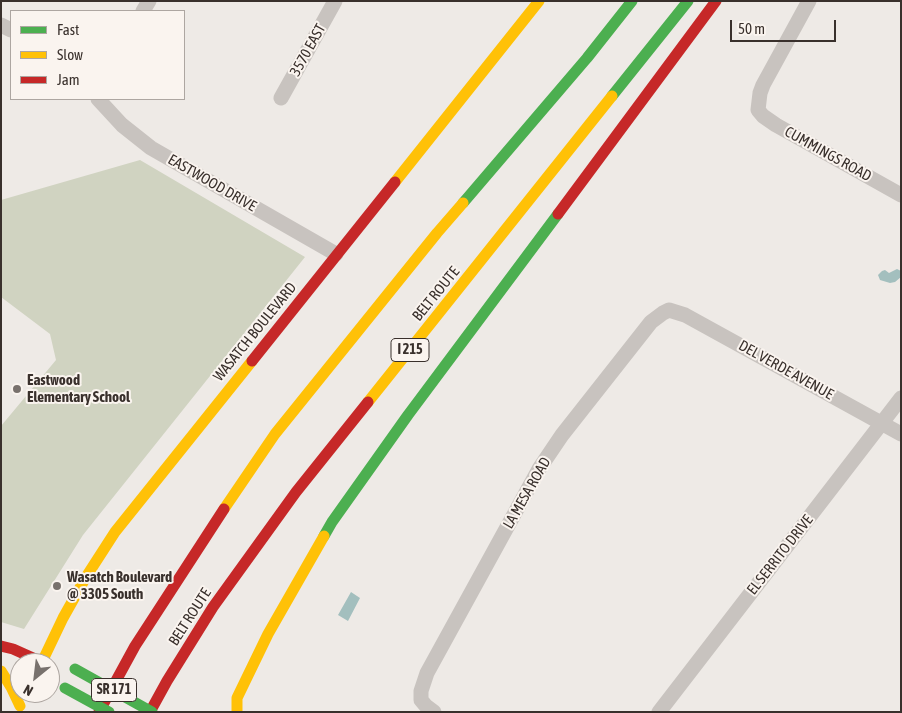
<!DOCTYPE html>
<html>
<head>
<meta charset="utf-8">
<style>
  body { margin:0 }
  #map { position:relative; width:902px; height:713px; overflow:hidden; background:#eeeae6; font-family:"Asap Condensed",sans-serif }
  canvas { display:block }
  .frame { position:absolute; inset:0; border:2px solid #39302c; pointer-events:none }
  .legend { position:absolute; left:10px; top:10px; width:175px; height:90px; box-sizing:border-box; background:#faf4ef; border:1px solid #ada6a1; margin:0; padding:6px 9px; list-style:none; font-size:15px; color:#39302c }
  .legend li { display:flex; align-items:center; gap:10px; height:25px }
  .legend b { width:25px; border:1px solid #ada6a1 }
  .north { position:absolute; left:10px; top:653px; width:50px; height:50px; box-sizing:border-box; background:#faf4ef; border:1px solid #ada6a1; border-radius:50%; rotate:209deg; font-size:14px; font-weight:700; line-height:20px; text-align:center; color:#39302c }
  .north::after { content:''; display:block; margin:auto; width:18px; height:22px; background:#78716d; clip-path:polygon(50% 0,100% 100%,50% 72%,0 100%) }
  .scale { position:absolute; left:730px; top:20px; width:106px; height:22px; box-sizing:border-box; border:2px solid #39302c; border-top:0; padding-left:6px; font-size:15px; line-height:18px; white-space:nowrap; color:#39302c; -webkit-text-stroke:4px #faf4ef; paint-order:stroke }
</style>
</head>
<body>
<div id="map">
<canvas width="902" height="713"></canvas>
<div class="frame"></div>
<ul class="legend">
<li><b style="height:6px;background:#4caf50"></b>Fast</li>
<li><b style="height:6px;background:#ffc107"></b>Slow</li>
<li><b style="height:6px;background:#c62828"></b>Jam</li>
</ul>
<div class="north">N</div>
<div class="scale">50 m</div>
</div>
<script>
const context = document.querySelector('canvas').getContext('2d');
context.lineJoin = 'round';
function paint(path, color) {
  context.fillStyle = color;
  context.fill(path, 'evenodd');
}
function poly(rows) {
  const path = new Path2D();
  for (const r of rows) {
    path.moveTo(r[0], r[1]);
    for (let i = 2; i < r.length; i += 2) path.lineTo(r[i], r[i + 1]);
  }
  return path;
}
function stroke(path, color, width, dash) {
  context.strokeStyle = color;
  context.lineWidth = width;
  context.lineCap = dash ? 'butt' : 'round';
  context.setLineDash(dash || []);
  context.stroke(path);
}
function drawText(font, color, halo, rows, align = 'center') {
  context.font = font + ' "Asap Condensed",sans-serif';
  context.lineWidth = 4;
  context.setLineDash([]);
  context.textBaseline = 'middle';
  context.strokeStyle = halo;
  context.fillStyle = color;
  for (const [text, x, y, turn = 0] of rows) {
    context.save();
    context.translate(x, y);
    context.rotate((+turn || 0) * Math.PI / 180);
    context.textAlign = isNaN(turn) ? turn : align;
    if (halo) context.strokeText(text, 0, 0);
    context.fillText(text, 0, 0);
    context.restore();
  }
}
paint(poly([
  [140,160,305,257,83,535,24,629,1,622,1,426,56,360,50,334,1,297,1,200]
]), '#d0d3c1');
paint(poly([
  [897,269,901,271,901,277,895,282,890,283,880,280,878,275,882,271,885,270,889,273],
  [351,592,360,598,348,621,338,615]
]), '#a3bfbe');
stroke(poly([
  [809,1,763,85,760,93,758,110,763,116,776,125,901,195],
  [143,11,149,1],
  [1,25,11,30],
  [281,98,335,1],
  [98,99,122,125,151,148,336,254],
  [434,712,426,706,421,700,421,691,427,673,539,469,562,435,651,322,663,313,669,310,685,315,901,434],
  [659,712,901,398]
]), '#c8c3bf', 15);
stroke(poly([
  [612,96,688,1],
  [463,203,587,58,632,1],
  [324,536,332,522,408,415,558,214]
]), '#4caf50', 11);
stroke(poly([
  [395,182,539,1],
  [368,402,612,96],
  [224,509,275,434,437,233,463,203],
  [42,662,63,618,86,577,115,532,252,361],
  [1,671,11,687,20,706],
  [237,712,237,698,268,634,324,536]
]), '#ffc107', 11);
stroke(poly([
  [558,214,716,1],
  [252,361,395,182],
  [1,646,13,649,42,662],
  [42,662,42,663],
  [99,712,135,646,224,509],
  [150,712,167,681,213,607,296,492,368,402]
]), '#c62828', 11);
stroke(poly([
  [75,669,152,712],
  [65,688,109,712]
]), '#4caf50', 11);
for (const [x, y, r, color] of [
  [17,389,5,"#78716d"],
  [57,586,5,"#78716d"]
]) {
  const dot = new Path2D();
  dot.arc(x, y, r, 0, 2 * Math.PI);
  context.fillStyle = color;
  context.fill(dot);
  stroke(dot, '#faf4ef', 2);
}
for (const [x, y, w] of [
  [410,350,38],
  [114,690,45]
]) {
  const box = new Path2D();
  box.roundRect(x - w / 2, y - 11.5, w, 23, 4);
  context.fillStyle = '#faf4ef';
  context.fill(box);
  stroke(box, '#39302c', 1);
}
drawText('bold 14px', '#39302c', null, [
  ["I 215",410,350],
  ["SR 171",114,690]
]);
drawText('15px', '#39302c', '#faf4ef', [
  ["3570 EAST",308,50,-61],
  ["CUMMINGS ROAD",828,154,29],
  ["EASTWOOD DRIVE",212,183,30],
  ["BELT ROUTE",436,294,-51],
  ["WASATCH BOULEVARD",255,332,-51],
  ["DEL VERDE AVENUE",786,370,29],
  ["LA MESA ROAD",527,493,-60],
  ["EL SERRITO DRIVE",780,555,-52],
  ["BELT ROUTE",190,617,-57]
]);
drawText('bold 15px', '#39302c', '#faf4ef', [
  ["Eastwood",27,380],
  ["Elementary School",27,397],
  ["Wasatch Boulevard",67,577],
  ["@ 3305 South",67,594]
], 'left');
</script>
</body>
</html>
